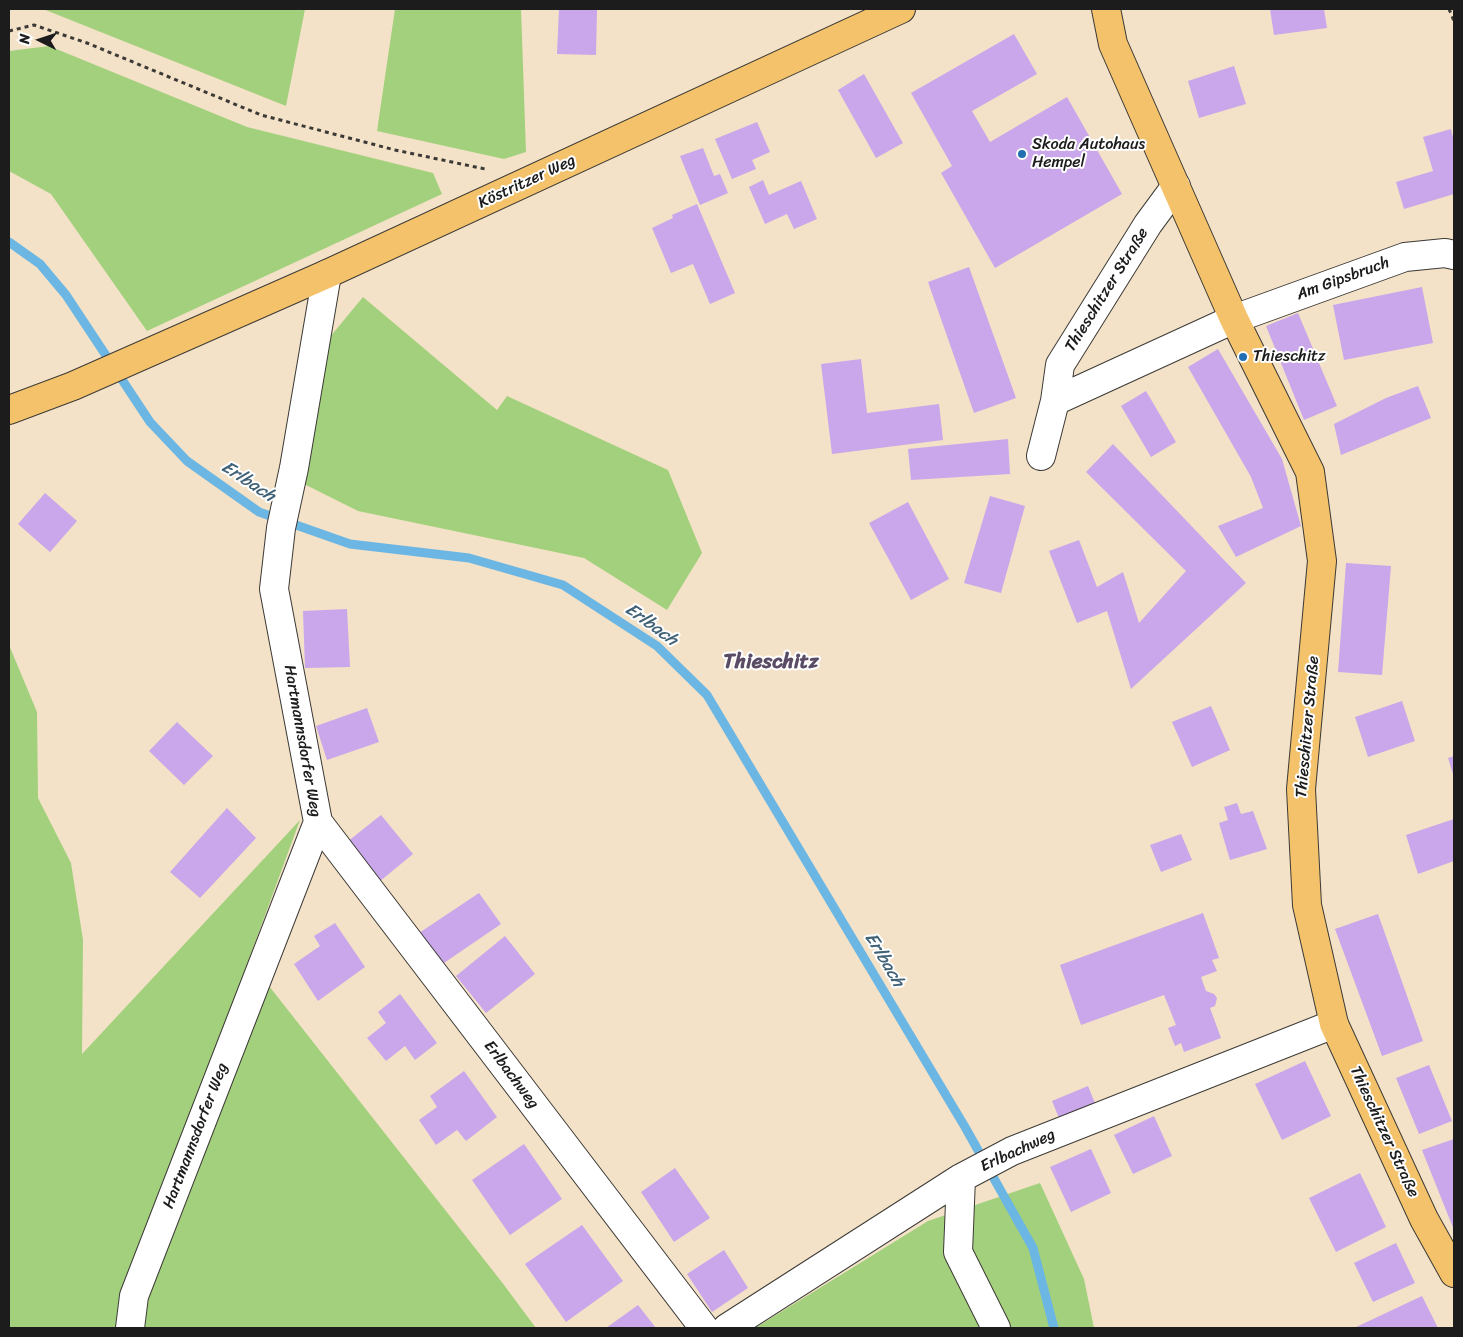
<!DOCTYPE html>
<html>
<head>
<meta charset="utf-8">
<style>
  body { margin:0 }
  #map { position:relative; width:1463px; height:1337px; overflow:hidden; background:#f3e2c7; font-family:Sriracha,sans-serif }
  canvas { display:block }
  .frame { position:absolute; inset:0; border:10px solid #1c1c1c; pointer-events:none }
  .north { position:absolute; left:15px; top:15px; width:50px; height:50px; -webkit-text-stroke:4px #fff; paint-order:stroke; rotate:274deg; font-size:14px; font-weight:700; line-height:20px; text-align:center; color:#1c1c1c }
  .north::after { content:''; display:block; margin:auto; width:18px; height:22px; background:#1c1c1c; clip-path:polygon(50% 0,100% 100%,50% 72%,0 100%) }
</style>
</head>
<body>
<div id="map">
<canvas width="1463" height="1337"></canvas>
<div class="frame"></div>
<div class="north">N</div>
</div>
<script>
const context = document.querySelector('canvas').getContext('2d');
context.lineJoin = 'round';
function paint(path, color) {
  context.fillStyle = color;
  context.fill(path, 'evenodd');
}
function poly(rows) {
  const path = new Path2D();
  for (const r of rows) {
    path.moveTo(r[0], r[1]);
    for (let i = 2; i < r.length; i += 2) path.lineTo(r[i], r[i + 1]);
  }
  return path;
}
function stroke(path, color, width, dash) {
  context.strokeStyle = color;
  context.lineWidth = width;
  context.lineCap = dash ? 'butt' : 'round';
  context.setLineDash(dash || []);
  context.stroke(path);
}
function drawText(font, color, halo, rows, align = 'center') {
  context.font = font + ' Sriracha,sans-serif';
  context.lineWidth = 4;
  context.setLineDash([]);
  context.textBaseline = 'middle';
  context.strokeStyle = halo;
  context.fillStyle = color;
  for (const [text, x, y, turn = 0] of rows) {
    context.save();
    context.translate(x, y);
    context.rotate((+turn || 0) * Math.PI / 180);
    context.textAlign = isNaN(turn) ? turn : align;
    if (halo) context.strokeText(text, 0, 0);
    context.fillText(text, 0, 0);
    context.restore();
  }
}
paint(poly([
  [43,9,305,9,286,106],
  [395,9,521,9,526,152,504,159,377,131],
  [49,46,247,127,433,173,442,194,147,331,51,194,9,171,9,51],
  [363,297,497,410,507,396,668,470,702,553,667,610,584,558,358,511,302,483,325,343],
  [9,645,37,712,38,798,71,863,83,940,82,1054,300,820,126,1294,123,1328,9,1328],
  [269,986,501,1281,536,1328,145,1328,146,1299,180,1218],
  [1040,1183,1084,1279,1094,1328,755,1328,928,1221]
]), '#a3d07d');
stroke(poly([
  [9,242,40,264,66,295,150,422,187,461,259,512,350,544,469,558,563,585,657,646,707,695,965,1127,1033,1248,1054,1328]
]), '#6cb6e4', 9);
paint(poly([
  [559,9,597,9,596,55,557,54],
  [1270,9,1324,9,1327,28,1274,35],
  [1014,34,1037,74,972,111,990,142,1067,97,1122,194,995,268,941,173,952,166,911,93],
  [1234,66,1246,104,1199,118,1188,81],
  [864,74,903,143,876,158,838,90],
  [757,122,770,152,752,160,756,169,732,179,715,139],
  [1451,129,1454,142,1454,194,1404,209,1396,182,1433,171,1423,137],
  [703,148,714,176,720,174,728,193,700,205,680,156],
  [763,180,769,195,801,181,817,219,794,229,787,214,765,224,749,187],
  [697,204,735,293,710,304,693,264,671,273,652,228,673,218,672,215],
  [969,267,1016,398,974,413,928,282],
  [1422,287,1433,343,1344,360,1333,305],
  [1298,313,1337,406,1304,420,1266,326],
  [1218,349,1282,459,1301,526,1236,557,1218,526,1263,508,1251,477,1188,367],
  [861,359,867,413,939,404,943,440,832,454,821,364],
  [1418,386,1431,418,1341,455,1334,424,1386,398],
  [1146,391,1176,442,1151,457,1121,406],
  [1008,439,1010,474,911,480,908,449],
  [1113,444,1246,583,1131,689,1107,611,1077,623,1049,551,1079,540,1097,587,1123,572,1139,623,1186,571,1086,472],
  [45,493,77,521,50,552,18,524],
  [990,496,1025,506,1001,593,964,583],
  [908,502,949,579,911,600,869,523],
  [1346,563,1391,566,1382,675,1338,672],
  [347,609,350,667,305,668,303,611],
  [1402,701,1415,741,1368,757,1355,717],
  [1211,706,1230,750,1192,767,1172,722],
  [367,708,379,742,327,760,316,726],
  [177,722,213,756,184,785,149,751],
  [1454,756,1454,777,1448,758],
  [1237,803,1241,814,1253,811,1267,849,1230,860,1219,823,1228,820,1224,807],
  [227,808,256,838,200,898,170,872],
  [381,815,413,854,379,882,347,842],
  [1454,819,1454,861,1418,874,1406,835],
  [1181,834,1192,860,1161,872,1150,845],
  [479,893,501,924,441,965,419,933],
  [1203,913,1219,958,1212,960,1217,971,1201,977,1206,991,1214,994,1217,998,1215,1006,1210,1008,1221,1038,1184,1052,1181,1043,1175,1046,1168,1028,1176,1025,1164,995,1081,1025,1060,965],
  [1378,914,1423,1041,1382,1056,1335,929],
  [335,923,365,967,318,1001,294,964,320,946,314,936],
  [505,936,535,974,486,1013,456,976],
  [400,994,437,1043,415,1060,405,1046,386,1061,367,1038,386,1023,378,1012],
  [1305,1061,1331,1116,1282,1140,1255,1084],
  [1429,1065,1452,1121,1419,1134,1396,1078],
  [464,1071,497,1117,466,1141,457,1130,436,1145,419,1120,437,1107,430,1096],
  [1088,1086,1097,1108,1061,1123,1052,1101],
  [1154,1116,1172,1156,1133,1174,1114,1135],
  [1454,1139,1454,1230,1422,1150],
  [524,1144,562,1199,510,1235,472,1180],
  [1091,1149,1111,1193,1071,1212,1050,1167],
  [675,1168,710,1218,674,1242,641,1192],
  [1360,1173,1386,1227,1336,1252,1309,1198],
  [582,1225,623,1281,566,1322,525,1264],
  [1396,1243,1415,1283,1373,1302,1354,1263],
  [724,1250,748,1288,712,1312,687,1274],
  [1422,1296,1438,1328,1354,1328],
  [638,1305,656,1328,606,1328]
]), '#caa6ea');
const minor = poly([
  [1055,401,1060,365,1148,224,1176,186],
  [1041,456,1055,401,1234,319,1405,257,1445,253,1454,255],
  [318,822,704,1328],
  [961,1178,958,1252,996,1328],
  [130,1328,134,1296,318,822,274,589,281,528,294,468,327,274],
  [727,1328,961,1178,1012,1151,1334,1024]
]);
const major = poly([
  [1106,9,1113,44,1234,319,1310,472,1322,561,1301,789,1307,905,1334,1024,1424,1219,1454,1273],
  [9,410,73,386,327,274,901,9]
]);
stroke(minor, '#3c3a36', 30);
stroke(major, '#3c3a36', 30);
stroke(poly([
  [1449,9,1454,21],
  [9,31,34,25,87,43,261,115,395,150,485,169]
]), '#3c3a36', 3, [4, 4]);
stroke(minor, '#fff', 28);
stroke(major, '#f4c26a', 28);
for (const [x, y, r, color] of [
  [1022,154,5,"#1f6fb2"],
  [1243,357,5,"#1f6fb2"]
]) {
  const dot = new Path2D();
  dot.arc(x, y, r, 0, 2 * Math.PI);
  context.fillStyle = color;
  context.fill(dot);
  stroke(dot, '#fff', 2);
}
drawText('16px', '#1c1c1c', '#fff', [
  ["Skoda Autohaus",1032,145],
  ["Hempel",1032,163],
  ["Thieschitz",1253,357]
], 'left');
drawText('16px', '#1c1c1c', '#fff', [
  ["Köstritzer Weg",527,182,-25],
  ["Am Gipsbruch",1343,279,-20],
  ["Thieschitzer Straße",1107,290,-58],
  ["Thieschitzer Straße",1308,727,-85],
  ["Hartmannsdorfer Weg",302,741,80],
  ["Erlbachweg",511,1075,53],
  ["Thieschitzer Straße",1384,1132,65],
  ["Hartmannsdorfer Weg",196,1136,-69],
  ["Erlbachweg",1018,1151,-25]
]);
drawText('italic 18px', '#406176', '#fff', [
  ["Erlbach",248,482,33],
  ["Erlbach",651,625,36],
  ["Erlbach",884,960,59]
]);
drawText('bold 21px', '#594c64', '#fff', [
  ["Thieschitz",771,663]
]);
</script>
</body>
</html>
